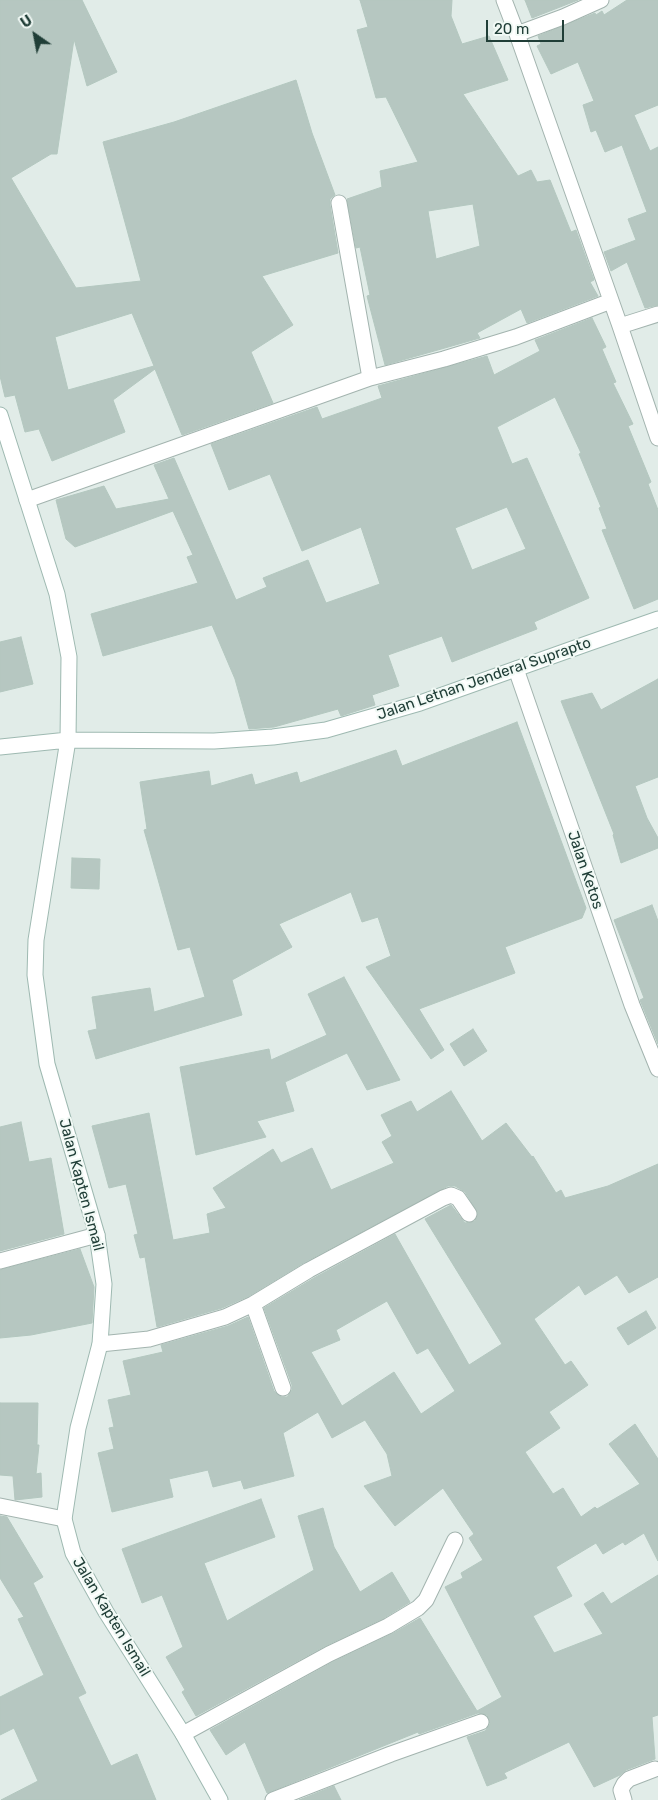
<!DOCTYPE html>
<html>
<head>
<meta charset="utf-8">
<style>
  body { margin:0 }
  #map { position:relative; width:658px; height:1800px; overflow:hidden; background:#e1ece8; font-family:Rubik,sans-serif }
  canvas { display:block }
  .north { position:absolute; left:10px; top:10px; width:50px; height:50px; -webkit-text-stroke:4px #f1f9f5; paint-order:stroke; rotate:327deg; font-size:14px; font-weight:700; line-height:20px; text-align:center; color:#203e37 }
  .north::after { content:''; display:block; margin:auto; width:18px; height:22px; background:#203e37; clip-path:polygon(50% 0,100% 100%,50% 72%,0 100%) }
  .scale { position:absolute; left:486px; top:20px; width:78px; height:22px; box-sizing:border-box; border:2px solid #203e37; border-top:0; padding-left:6px; font-size:15px; line-height:18px; white-space:nowrap; color:#203e37; -webkit-text-stroke:4px #f1f9f5; paint-order:stroke }
</style>
</head>
<body>
<div id="map">
<canvas width="658" height="1800"></canvas>
<div class="north">U</div>
<div class="scale">20 m</div>
</div>
<script>
const context = document.querySelector('canvas').getContext('2d');
context.lineJoin = 'round';
function paint(path, color) {
  context.fillStyle = color;
  context.fill(path, 'evenodd');
}
function poly(rows) {
  const path = new Path2D();
  for (const r of rows) {
    path.moveTo(r[0], r[1]);
    for (let i = 2; i < r.length; i += 2) path.lineTo(r[i], r[i + 1]);
  }
  return path;
}
function stroke(path, color, width, dash) {
  context.strokeStyle = color;
  context.lineWidth = width;
  context.lineCap = dash ? 'butt' : 'round';
  context.setLineDash(dash || []);
  context.stroke(path);
}
function drawText(font, color, halo, rows, align = 'center') {
  context.font = font + ' Rubik,sans-serif';
  context.lineWidth = 4;
  context.setLineDash([]);
  context.textBaseline = 'middle';
  context.strokeStyle = halo;
  context.fillStyle = color;
  for (const [text, x, y, turn = 0] of rows) {
    context.save();
    context.translate(x, y);
    context.rotate((+turn || 0) * Math.PI / 180);
    context.textAlign = isNaN(turn) ? turn : align;
    if (halo) context.strokeText(text, 0, 0);
    context.fillText(text, 0, 0);
    context.restore();
  }
}
const building = poly([
  [0,0,82,0,117,72,87,86,74,39,57,154,51,154,11,178,76,288,141,281,103,142,174,122,296,80,312,133,335,195,330,199,330,205,338,253,262,276,293,325,251,352,273,403,182,435,155,369,113,400,125,432,52,461,39,429,25,432,15,395,5,397,0,376,0,0],
  [132,313,154,366,68,390,55,337,132,313],
  [360,0,452,0,451,16,462,44,489,36,508,80,463,94,518,176,531,170,537,182,550,180,571,232,576,230,594,280,590,282,598,296,527,323,521,309,477,333,480,338,385,365,367,296,370,295,360,247,356,248,347,199,382,187,380,171,418,162,386,97,376,98,357,30,368,27,360,0],
  [473,204,480,246,436,259,428,211,473,204],
  [525,0,578,0,532,18,525,0],
  [627,0,658,0,658,105,634,115,650,151,658,147,658,305,645,308,627,262,611,271,604,252,636,240,628,219,647,212,622,145,605,152,596,130,591,132,583,105,594,101,578,62,551,74,537,46,541,44,538,36,595,13,596,15,602,11,604,15,627,0],
  [592,318,606,347,602,349,616,382,613,383,633,424,628,426,651,482,648,484,658,510,658,599,634,609,602,530,607,529,599,508,601,507,579,454,581,453,555,397,497,427,512,464,527,458,589,598,534,622,537,629,452,662,442,636,388,655,399,686,372,695,375,705,341,716,338,709,274,727,249,729,235,679,212,625,103,656,91,614,198,583,187,557,193,555,173,511,75,547,66,539,56,500,104,486,116,509,169,499,154,465,174,458,236,600,267,587,263,578,308,560,326,603,380,584,361,527,302,551,270,474,229,490,211,444,317,407,322,419,382,398,378,386,487,356,494,375,540,351,535,340,592,318],
  [507,507,526,549,472,570,455,528,507,507],
  [21,637,33,684,0,692,0,642,21,637],
  [658,679,658,777,635,786,647,818,658,838,658,848,621,863,613,835,614,834,561,701,592,693,601,710,658,679],
  [517,722,586,908,582,918,505,947,515,973,419,1009,444,1050,431,1059,366,967,391,956,378,917,362,922,351,892,279,924,292,947,232,980,242,1015,96,1059,88,1031,97,1029,92,997,150,988,154,1012,205,997,190,947,178,950,144,830,147,829,140,782,209,771,211,786,252,774,255,785,297,772,300,783,396,750,402,766,517,722],
  [72,858,100,859,99,889,71,888,72,858],
  [652,905,658,921,658,1044,640,1000,644,998,614,920,652,905],
  [344,977,400,1080,367,1090,347,1053,285,1082,294,1111,257,1121,266,1137,196,1155,180,1067,269,1049,271,1060,327,1035,308,994,344,977],
  [473,1029,487,1051,464,1066,450,1044,473,1029],
  [451,1091,482,1141,506,1123,532,1157,533,1156,556,1193,561,1190,565,1198,608,1186,658,1164,658,1277,629,1293,617,1275,585,1295,579,1285,534,1319,565,1365,571,1361,588,1385,549,1412,560,1428,525,1452,553,1494,563,1488,581,1517,595,1507,597,1509,640,1484,609,1444,635,1424,658,1459,658,1561,644,1533,625,1545,623,1542,603,1554,596,1543,556,1567,572,1596,533,1616,554,1653,603,1634,584,1604,603,1592,611,1604,658,1575,658,1715,652,1717,655,1759,626,1770,620,1775,594,1787,569,1742,504,1773,507,1778,487,1786,467,1737,485,1731,490,1724,487,1715,478,1713,419,1734,418,1732,267,1793,245,1742,226,1755,210,1730,333,1662,392,1634,420,1618,477,1711,502,1697,445,1587,463,1578,461,1573,483,1560,469,1538,474,1534,443,1488,395,1526,364,1486,392,1476,387,1454,365,1420,332,1438,318,1412,283,1433,294,1476,244,1489,241,1480,213,1487,208,1470,169,1479,173,1497,112,1512,98,1453,114,1449,109,1428,114,1427,108,1400,131,1395,123,1361,163,1352,161,1345,228,1326,248,1317,274,1391,281,1397,287,1397,292,1390,292,1385,264,1308,314,1278,395,1234,469,1365,502,1344,425,1219,451,1205,465,1223,475,1221,478,1213,465,1192,455,1186,448,1186,305,1262,249,1296,222,1308,157,1327,145,1257,140,1258,134,1235,138,1234,126,1184,109,1188,92,1126,149,1113,173,1240,210,1233,207,1214,226,1208,213,1188,273,1149,281,1163,312,1148,331,1190,394,1163,382,1142,392,1136,381,1115,411,1101,417,1112,451,1091],
  [387,1301,417,1354,428,1348,455,1391,421,1414,394,1372,342,1406,311,1352,340,1340,336,1330,387,1301],
  [21,1122,29,1162,51,1158,64,1234,0,1251,0,1127,21,1122],
  [80,1249,94,1287,92,1323,31,1335,0,1338,0,1270,80,1249],
  [646,1311,656,1328,628,1345,617,1328,646,1311],
  [0,1403,38,1403,37,1445,39,1445,36,1474,41,1473,42,1497,15,1500,13,1476,0,1475,0,1403],
  [261,1499,275,1537,204,1563,227,1621,314,1570,298,1516,323,1508,334,1547,360,1592,392,1572,410,1602,384,1618,325,1646,196,1716,182,1692,185,1690,166,1657,183,1647,162,1595,142,1603,122,1549,261,1499],
  [0,1516,7,1517,43,1577,33,1583,86,1693,78,1697,111,1766,137,1754,156,1800,1,1800,38,1781,14,1728,0,1735,0,1697,44,1675,18,1619,24,1617,0,1578,0,1516],
  [334,1786,341,1800,299,1800,334,1786]
]);
paint(building, '#b6c7c1');
stroke(building, '#b3c7bf', 1);
const street = poly([
  [504,0,517,34,620,326,658,438],
  [517,34,563,17,601,0],
  [339,203,370,378],
  [620,326,658,314],
  [27,500,370,378,444,359,516,337,611,301],
  [516,669,632,1005,658,1069],
  [0,1261,97,1235],
  [253,1304,283,1388],
  [100,1344,149,1339,225,1317,253,1304,309,1270,443,1198,451,1195,458,1198,469,1214],
  [0,1506,64,1519],
  [183,1734,329,1654,388,1626,418,1608,426,1600,455,1540],
  [273,1800,391,1754,481,1722],
  [624,1800,621,1790,624,1784,629,1779,655,1769]
]);
const secondary = poly([
  [0,415,57,594,69,657,68,740,36,940,35,975,47,1064,97,1235,104,1284,100,1344,78,1428,64,1519,73,1553,106,1612,183,1734,220,1800],
  [0,747,68,740,214,741,273,737,326,730,420,703,589,643,658,619]
]);
stroke(street, '#a3b4af', 17);
stroke(secondary, '#9eb9b1', 17);
stroke(street, '#fff', 15);
stroke(secondary, '#fff', 15);
drawText('15px', '#203e37', '#f1f9f5', [
  ["Jalan Letnan Jenderal Suprapto",484,679,-19],
  ["Jalan Ketos",585,870,71],
  ["Jalan Kapten Ismail",81,1185,75],
  ["Jalan Kapten Ismail",111,1617,59]
]);
</script>
</body>
</html>
